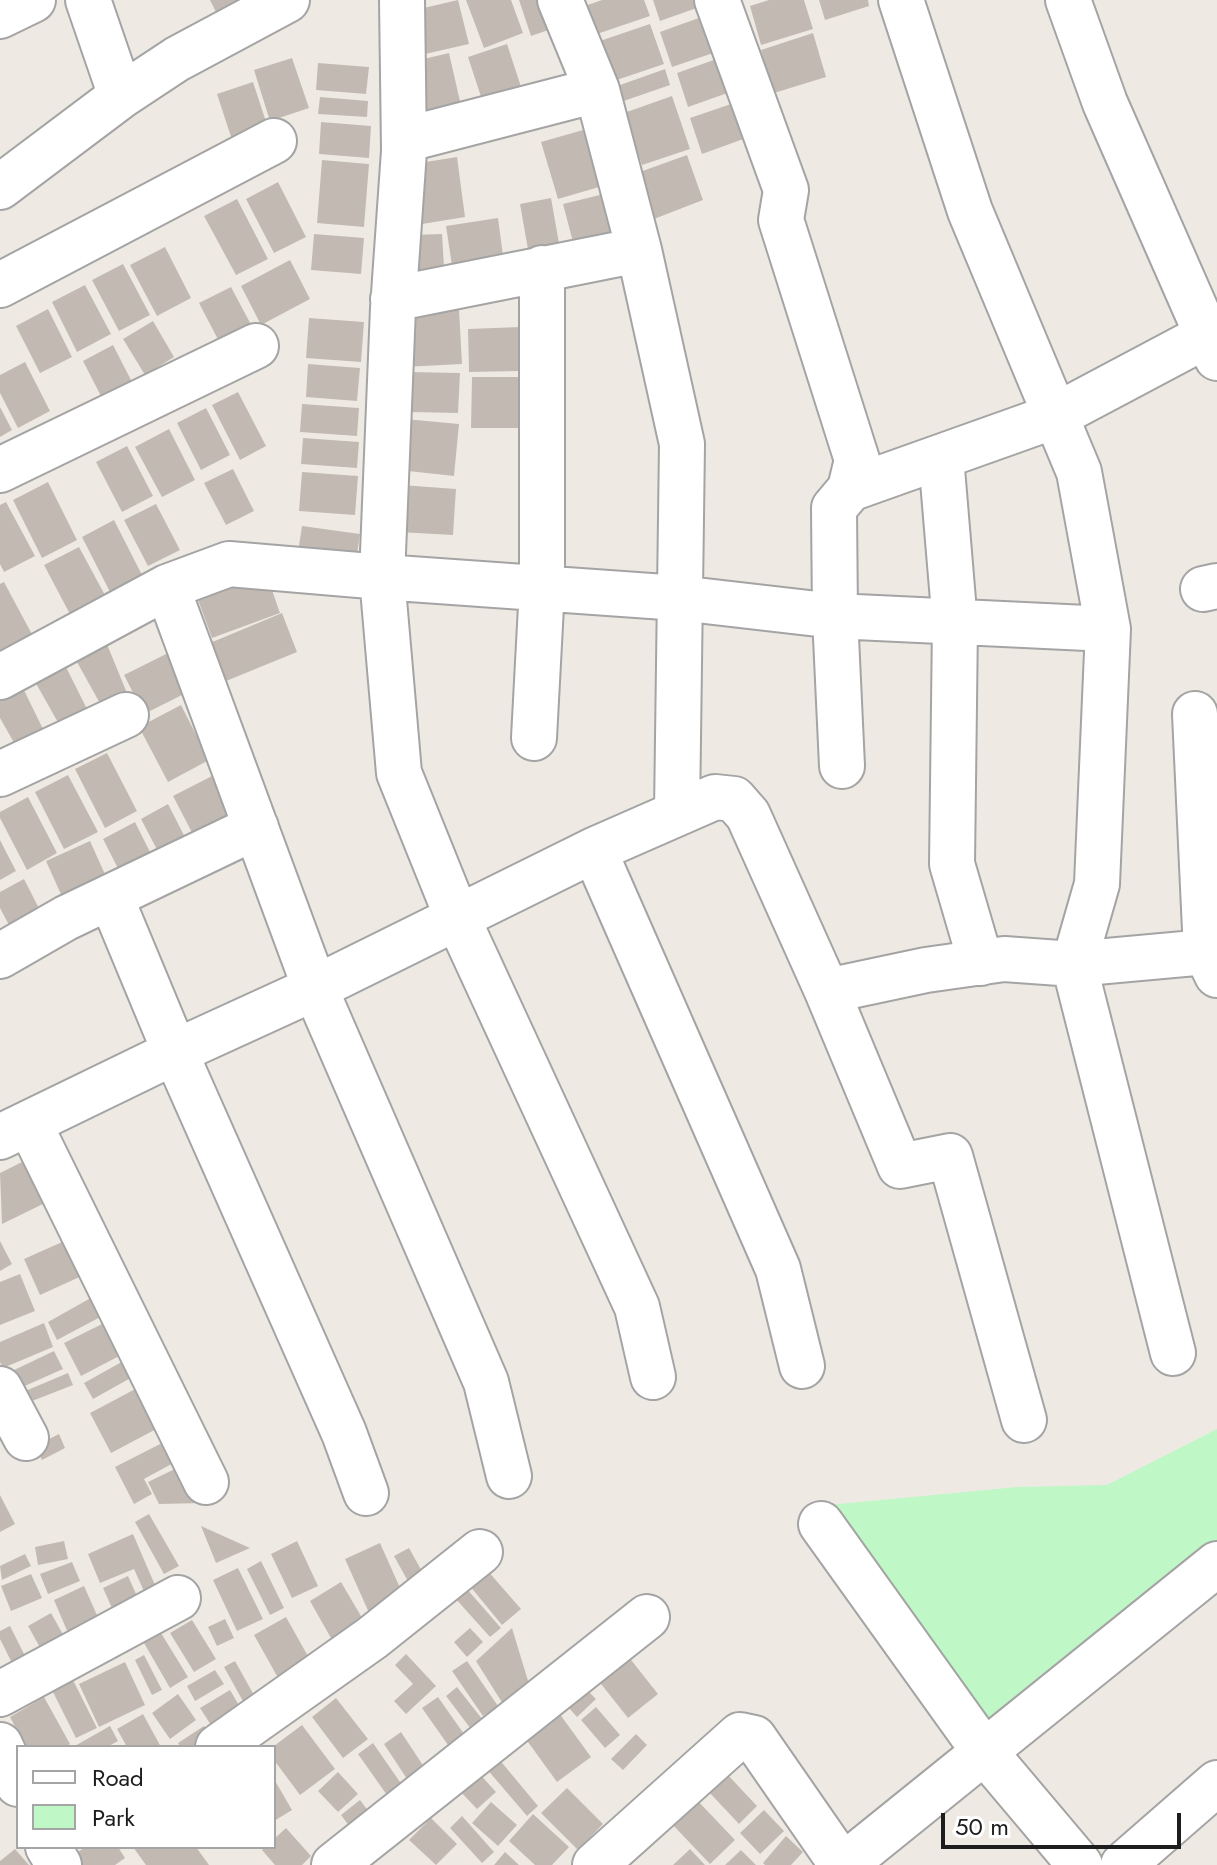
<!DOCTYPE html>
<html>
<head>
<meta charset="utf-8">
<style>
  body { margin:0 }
  #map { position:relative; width:1217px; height:1865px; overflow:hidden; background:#eeeae3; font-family:Jost,sans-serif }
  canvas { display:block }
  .legend { position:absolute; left:16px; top:1745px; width:260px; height:104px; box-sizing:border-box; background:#fff; border:2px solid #a5a5a5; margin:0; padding:10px 14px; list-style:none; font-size:24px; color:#1d1d1d }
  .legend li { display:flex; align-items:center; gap:16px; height:40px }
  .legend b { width:40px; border:2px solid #a5a5a5 }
  .scale { position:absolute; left:941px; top:1813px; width:240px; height:36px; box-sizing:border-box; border:4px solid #1d1d1d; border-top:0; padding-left:10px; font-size:24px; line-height:28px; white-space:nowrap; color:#1d1d1d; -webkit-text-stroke:6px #fff; paint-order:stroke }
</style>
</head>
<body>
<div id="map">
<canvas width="1217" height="1865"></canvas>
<ul class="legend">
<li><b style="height:10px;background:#fff"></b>Road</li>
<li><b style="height:22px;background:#c0f7c6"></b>Park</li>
</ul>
<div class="scale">50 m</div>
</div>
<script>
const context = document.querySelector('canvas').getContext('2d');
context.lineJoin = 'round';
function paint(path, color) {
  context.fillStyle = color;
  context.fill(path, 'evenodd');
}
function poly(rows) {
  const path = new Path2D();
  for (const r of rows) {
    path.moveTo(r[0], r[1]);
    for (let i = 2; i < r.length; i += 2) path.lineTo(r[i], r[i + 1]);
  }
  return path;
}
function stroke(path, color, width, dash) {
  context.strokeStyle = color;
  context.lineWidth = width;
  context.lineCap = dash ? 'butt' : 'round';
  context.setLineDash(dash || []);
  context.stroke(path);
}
paint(poly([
  [1217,1429,1217,1546,992,1725,828,1505,1017,1487,1107,1485]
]), '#c0f7c6');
paint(poly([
  [210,0,255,0,224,28],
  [458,0,469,44,425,54,415,10],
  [466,0,511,0,523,33,484,48],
  [519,0,554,0,563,25,531,36],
  [602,0,644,0,650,16,591,36,582,7],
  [653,0,703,0,705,5,660,21],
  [769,0,804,0,813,29,761,45,750,6],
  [819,0,868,0,869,6,825,20],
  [707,15,719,51,672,67,660,32],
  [650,24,664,64,608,83,594,43],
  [813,33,826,77,774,93,761,50],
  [507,44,525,99,486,112,468,57],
  [449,53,462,110,428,118,415,61],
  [725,56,736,90,688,107,677,73],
  [292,58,309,108,270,121,254,70],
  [318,63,369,67,366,94,316,90],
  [665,69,670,85,615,104,609,89],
  [253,82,270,134,234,146,217,94],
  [672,96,690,149,642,165,624,113],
  [320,97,368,101,367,117,318,114],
  [737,102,749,137,702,154,690,118],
  [321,122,371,126,369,158,319,154],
  [583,130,599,187,558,199,541,142],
  [687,155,703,200,654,219,637,173],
  [457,157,465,217,416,225,407,165],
  [322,160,369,164,364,227,317,223],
  [278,182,306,237,274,253,246,199],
  [608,193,618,234,574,246,563,204],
  [551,198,560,249,529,255,520,204],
  [237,199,268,259,236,275,204,216],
  [498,218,505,271,454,279,446,226],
  [314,234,364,238,361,274,311,270],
  [442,234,445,283,413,285,411,235],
  [165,247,191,298,157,316,130,265],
  [290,260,310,299,261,325,241,286],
  [123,264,150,315,119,331,92,280],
  [85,285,111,334,77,352,52,302],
  [231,287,256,334,224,351,199,303],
  [48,309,72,357,40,373,16,326],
  [459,309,462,364,404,367,401,313],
  [309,318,364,322,361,362,306,358],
  [153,321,174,357,145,375,123,339],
  [521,327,521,371,469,372,468,329],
  [113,345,132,382,102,398,83,361],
  [25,362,50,411,18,428,0,393,0,375],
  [308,364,360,368,357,401,306,397],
  [408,372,460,373,458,413,407,412],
  [472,377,520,377,519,428,471,428],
  [238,392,266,446,240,460,212,405],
  [302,404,359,408,357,436,300,432],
  [0,407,12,430,0,437],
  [206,408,230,455,201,470,177,423],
  [405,419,459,424,454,476,399,470],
  [169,429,195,480,162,497,135,447],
  [303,438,359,442,357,468,301,464],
  [127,446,153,496,122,512,96,462],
  [233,469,254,511,226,525,204,483],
  [302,472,358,476,355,515,299,511],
  [48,482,77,540,42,558,13,500],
  [401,485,456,489,453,535,398,532],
  [6,502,35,556,4,572,0,564,0,505],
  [156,504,180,550,148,566,124,520],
  [114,520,142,575,110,592,82,537],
  [302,526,360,534,354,574,296,565],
  [79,547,106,597,71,616,44,565],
  [266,573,280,613,212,638,197,597],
  [4,582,34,638,0,655,0,584],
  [282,613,297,652,226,681,210,643],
  [104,637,127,693,102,707,72,653],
  [170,652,190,691,144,714,124,675],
  [60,655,88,711,60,726,29,671],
  [18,678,43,729,17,748,0,718,0,687],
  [181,705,209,760,168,782,139,727],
  [107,753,137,811,105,828,75,769],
  [68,775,98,832,64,849,35,792],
  [212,776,237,826,199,846,173,796],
  [28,797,57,853,27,870,0,818,0,812],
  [168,804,192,851,165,865,141,819],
  [135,822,159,870,127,886,103,839],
  [0,840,16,871,0,880],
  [90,841,113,892,69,912,46,861],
  [24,879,48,926,18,942,0,908,0,892],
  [26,1160,47,1202,2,1224,0,1173],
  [71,1238,86,1274,40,1295,24,1259],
  [0,1241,12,1264,0,1271],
  [20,1274,35,1311,0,1325,0,1282],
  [96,1295,106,1314,57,1340,48,1322],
  [108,1321,125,1353,81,1376,64,1343],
  [44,1323,53,1347,3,1368,0,1362,0,1342],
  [54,1351,63,1369,18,1389,10,1372],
  [127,1359,136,1375,93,1399,84,1383],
  [68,1373,73,1385,27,1403,23,1392],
  [141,1386,162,1426,111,1453,90,1413],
  [59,1434,65,1448,42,1460,35,1446],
  [166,1441,177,1461,144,1479,152,1494,134,1504,115,1467],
  [185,1464,203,1503,159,1504,148,1482],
  [0,1495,15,1524,0,1532],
  [149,1514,179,1566,164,1574,135,1522],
  [201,1526,250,1548,216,1563],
  [133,1534,158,1592,147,1598,134,1569,100,1583,88,1554],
  [64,1541,68,1559,38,1565,35,1547],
  [297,1541,318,1586,292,1598,271,1554],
  [380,1543,405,1599,370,1615,345,1559],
  [409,1548,430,1586,415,1594,394,1556],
  [25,1554,31,1566,2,1580,0,1566],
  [261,1561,284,1608,270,1615,247,1569],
  [72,1562,80,1581,48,1594,40,1574],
  [238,1568,263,1619,237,1631,213,1580],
  [487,1570,521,1609,502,1625,469,1585],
  [31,1574,42,1598,11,1611,1,1586],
  [128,1576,141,1605,116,1617,103,1588],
  [341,1582,368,1628,336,1647,310,1601],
  [84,1586,105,1633,74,1647,54,1600],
  [466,1588,501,1628,490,1637,455,1598],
  [51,1613,70,1647,47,1660,28,1626],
  [286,1617,318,1674,286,1692,254,1635],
  [225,1619,234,1638,217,1646,208,1627],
  [192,1620,216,1659,194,1672,170,1633],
  [10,1626,31,1668,18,1675,0,1639,0,1631],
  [470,1628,483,1642,467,1657,454,1642],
  [512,1628,529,1684,503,1704,476,1661],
  [161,1633,188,1677,170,1688,144,1643],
  [624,1651,658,1694,628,1718,594,1675],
  [406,1654,436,1686,406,1714,394,1701,413,1684,395,1665],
  [144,1655,162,1690,152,1695,135,1660],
  [235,1661,260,1706,249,1712,224,1667],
  [467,1661,498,1706,483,1716,452,1671],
  [125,1662,145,1705,99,1727,79,1684],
  [215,1670,224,1684,195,1701,187,1686],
  [73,1680,97,1728,76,1738,52,1690],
  [457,1687,486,1724,474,1733,446,1696],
  [230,1690,247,1719,218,1736,200,1708],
  [587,1690,596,1699,577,1717,569,1708],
  [178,1694,196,1720,170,1739,152,1713],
  [44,1697,70,1744,65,1747,26,1747,10,1717],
  [438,1697,464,1734,448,1745,422,1708],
  [336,1698,368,1739,343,1758,312,1717],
  [554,1706,591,1757,557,1782,520,1731],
  [596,1707,620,1735,605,1748,581,1720],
  [143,1714,161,1747,127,1747,117,1729],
  [302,1725,335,1769,300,1795,274,1760,274,1746],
  [110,1726,118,1741,107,1747,73,1747],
  [204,1726,212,1737,198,1747,181,1747,178,1743],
  [401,1732,434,1782,417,1794,384,1744],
  [636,1734,647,1745,623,1770,611,1759],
  [373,1743,409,1795,394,1805,358,1754],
  [498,1758,538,1806,527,1816,486,1768],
  [477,1771,496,1792,477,1809,458,1789],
  [338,1772,358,1794,338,1812,318,1791],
  [726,1773,757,1806,739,1824,708,1791],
  [274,1779,292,1810,274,1821],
  [567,1788,603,1824,578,1850,541,1813],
  [696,1799,735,1840,710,1864,671,1823],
  [360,1800,375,1820,356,1835,341,1815],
  [491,1802,517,1825,498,1846,472,1823],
  [764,1810,784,1831,760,1854,740,1833],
  [533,1814,569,1847,552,1865,535,1865,509,1841],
  [462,1816,494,1852,482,1863,450,1828],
  [431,1818,457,1844,436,1865,409,1840],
  [286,1828,311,1856,302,1865,275,1865,262,1850,265,1847,274,1847,274,1839],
  [786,1836,803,1852,791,1865,765,1865,763,1863],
  [86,1847,118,1847,125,1858,115,1865,74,1865,69,1857],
  [133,1847,196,1847,209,1865,146,1865],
  [15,1849,29,1865,0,1865,0,1861],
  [690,1849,705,1865,673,1865],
  [741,1850,756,1865,725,1865],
  [505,1852,519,1865,494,1865]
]), '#c2bab2');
const minor = poly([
  [88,0,121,96,177,59,287,0],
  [402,0,404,151,393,308,382,577,399,773,457,917,637,1307,653,1377],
  [560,0,597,90,639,250,682,444,677,812],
  [717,0,786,190,781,220,857,460,850,489,834,508,835,616,842,766],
  [901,0,970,211,1079,472,1108,629,1097,884,1074,964,1173,1353],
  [1068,0,1105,103,1217,358],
  [0,16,33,0],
  [404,140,597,90],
  [0,187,121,96],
  [0,285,274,141],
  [393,299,639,250],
  [941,457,955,624,952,864,981,963],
  [0,470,256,346],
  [850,489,1055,416,1217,330],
  [167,587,229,564,382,577,679,598,835,616,1108,629],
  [1203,589,1217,586],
  [0,677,167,587,315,988,486,1382,509,1476],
  [1195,714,1206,952,1217,975],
  [534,738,542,587,542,268],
  [0,774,126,715],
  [594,850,778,1269,802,1366],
  [111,898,175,1052,344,1433,366,1493],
  [0,956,66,918,256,827],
  [827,991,926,970,1004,959,1074,964,1206,952,1217,948],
  [29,1123,206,1482],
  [0,1137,175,1052,315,988,594,850,715,797,734,799,748,815,827,991,900,1166,950,1156,1024,1420],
  [0,1389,26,1438],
  [821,1524,983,1750,1080,1865],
  [0,1694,178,1598],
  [0,1745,18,1784],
  [218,1747,372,1638,480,1552],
  [48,1847,59,1865],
  [334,1865,647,1617],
  [595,1865,740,1735,754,1738,842,1865],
  [844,1865,1217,1564],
  [1123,1865,1217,1783]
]);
stroke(minor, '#a4a4a4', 48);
stroke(minor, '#fff', 44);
</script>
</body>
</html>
